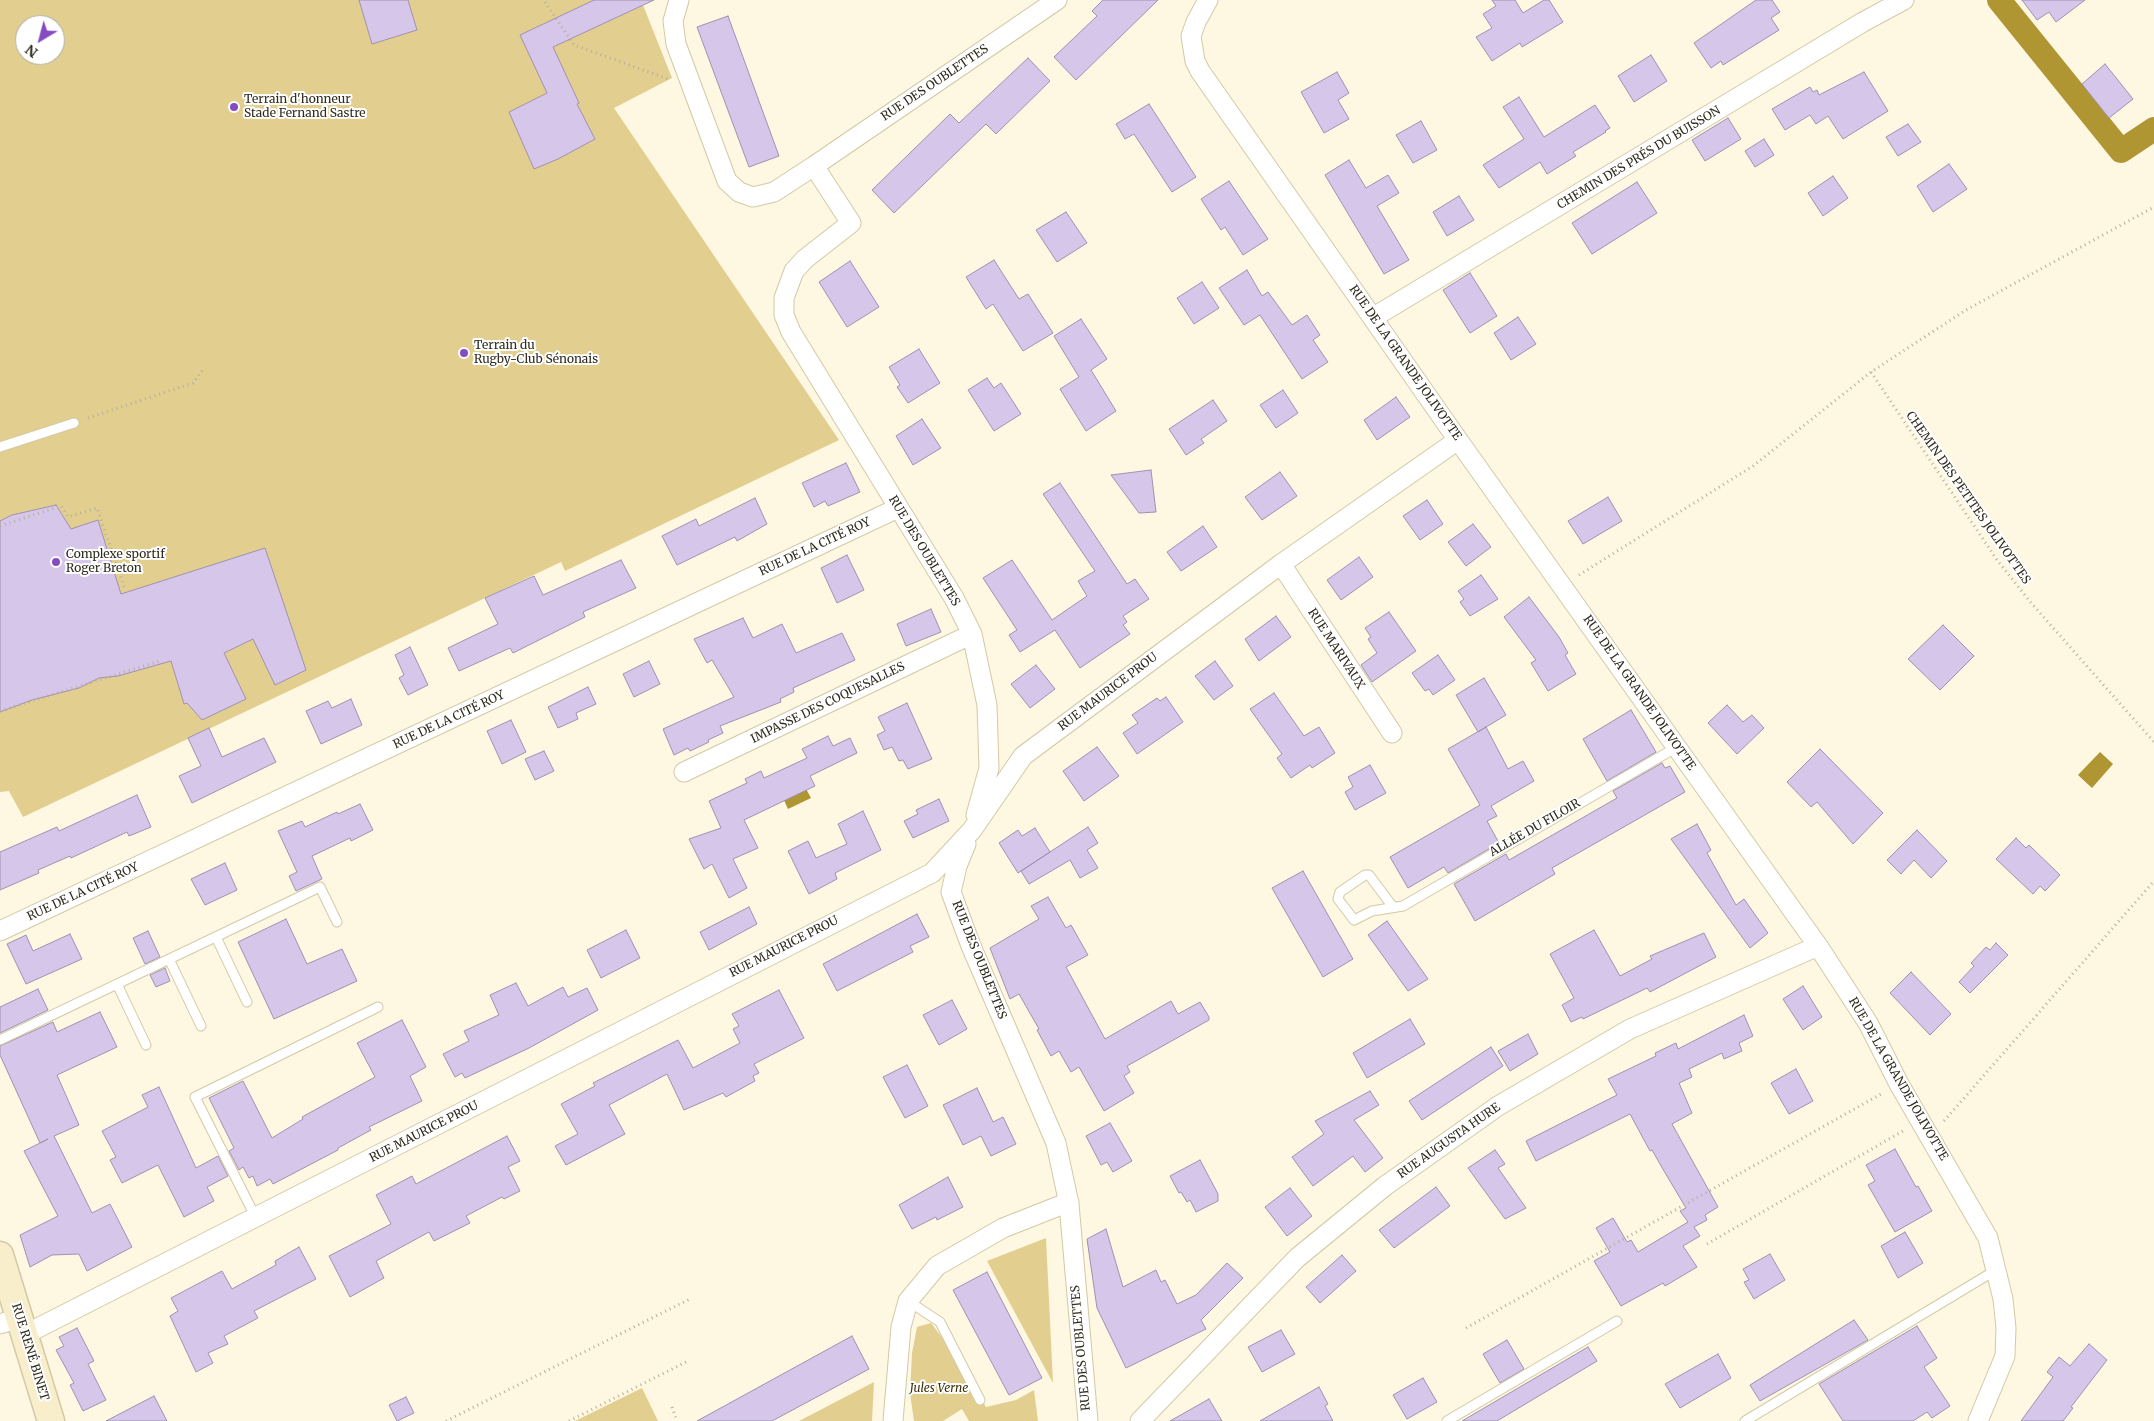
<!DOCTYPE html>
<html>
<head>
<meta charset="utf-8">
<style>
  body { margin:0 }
  #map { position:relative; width:2154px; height:1421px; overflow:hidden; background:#fef7e1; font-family:Merriweather,serif }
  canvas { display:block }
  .north { position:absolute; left:15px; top:15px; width:50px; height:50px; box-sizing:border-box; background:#fff; border:1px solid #acaaa5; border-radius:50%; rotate:217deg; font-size:14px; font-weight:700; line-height:20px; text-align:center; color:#2f2b1d }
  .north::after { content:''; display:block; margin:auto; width:18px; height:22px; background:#874bc1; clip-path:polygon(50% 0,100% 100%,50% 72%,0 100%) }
</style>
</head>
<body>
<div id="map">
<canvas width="2154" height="1421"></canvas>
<div class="north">N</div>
</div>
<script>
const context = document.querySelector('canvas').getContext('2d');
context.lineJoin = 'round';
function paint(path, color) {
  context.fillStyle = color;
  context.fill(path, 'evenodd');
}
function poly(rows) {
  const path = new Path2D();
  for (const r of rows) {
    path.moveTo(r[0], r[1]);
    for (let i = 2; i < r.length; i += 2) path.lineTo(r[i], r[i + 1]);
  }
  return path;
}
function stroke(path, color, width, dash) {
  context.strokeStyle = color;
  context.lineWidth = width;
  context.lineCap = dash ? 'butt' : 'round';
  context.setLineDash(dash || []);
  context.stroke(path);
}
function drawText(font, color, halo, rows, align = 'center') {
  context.font = font + ' Merriweather,serif';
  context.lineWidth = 4;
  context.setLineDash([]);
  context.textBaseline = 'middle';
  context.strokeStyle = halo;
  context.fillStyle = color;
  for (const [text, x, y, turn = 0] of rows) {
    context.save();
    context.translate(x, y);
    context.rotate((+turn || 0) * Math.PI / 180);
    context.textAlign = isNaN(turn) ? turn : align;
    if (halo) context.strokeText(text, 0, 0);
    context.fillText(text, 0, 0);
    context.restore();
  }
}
paint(poly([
  [0,0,641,0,672,78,614,108,839,440,565,571,561,562,23,817,9,791,0,792],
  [25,25,55,25,55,55,25,55],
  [1046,1238,1053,1383,987,1261],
  [931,1323,947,1344,986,1407,1016,1400,1034,1390,1038,1421,969,1421,962,1409,943,1421,914,1421,910,1393,912,1353,917,1327],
  [874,1382,872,1421,799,1421],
  [642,1388,658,1421,575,1421]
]), '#e2cf8f');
paint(poly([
  [2100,752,2113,764,2092,788,2078,775],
  [805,787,811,798,788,809,783,798]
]), '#b09533');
stroke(poly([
  [1999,0,2121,151,2154,129]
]), '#b09533', 24);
const building = poly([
  [359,0,408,0,417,30,372,44,359,0],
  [594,0,654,0,553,47,579,103,577,104,595,139,558,159,534,169,509,112,547,93,520,35,594,0],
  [1103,0,1158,0,1076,80,1054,57,1097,16,1092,11,1103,0],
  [1492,0,1515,0,1523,13,1544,0,1549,0,1563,22,1522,47,1520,43,1492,61,1476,37,1492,28,1483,14,1496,6,1492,0],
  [1756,0,1772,0,1780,12,1771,18,1779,30,1723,65,1721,61,1711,68,1694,43,1756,0],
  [2022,0,2085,0,2056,22,2049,12,2037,20,2022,0],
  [728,16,779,156,749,167,697,27,728,16],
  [1651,55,1667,81,1634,102,1618,76,1651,55],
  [1028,58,1050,81,996,134,986,124,894,213,872,190,950,114,959,123,1028,58],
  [2105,64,2133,99,2109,118,2082,84,2105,64],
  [1337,72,1349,93,1338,100,1349,119,1324,133,1301,92,1337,72],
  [1864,72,1888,111,1843,139,1828,116,1816,124,1810,115,1785,130,1772,109,1810,87,1813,92,1817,90,1819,95,1864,72],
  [1519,97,1544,137,1595,105,1610,128,1605,131,1606,132,1573,152,1576,156,1547,174,1540,162,1499,188,1483,165,1524,139,1503,107,1519,97],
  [1149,104,1196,177,1172,192,1134,134,1125,139,1116,124,1149,104],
  [1728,118,1741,139,1705,161,1692,140,1728,118],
  [1421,121,1437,150,1413,163,1396,135,1421,121],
  [1908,124,1921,142,1898,156,1886,137,1908,124],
  [1764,139,1774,155,1755,167,1745,151,1764,139],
  [1349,160,1366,188,1388,175,1399,193,1377,206,1409,260,1384,274,1325,175,1349,160],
  [1949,164,1967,189,1933,212,1917,186,1949,164],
  [1833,176,1848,198,1823,216,1808,193,1833,176],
  [1229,181,1268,239,1243,255,1225,227,1221,230,1201,199,1229,181],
  [1637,182,1657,213,1592,254,1572,223,1637,182],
  [1459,196,1474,220,1447,236,1433,212,1459,196],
  [1066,212,1087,243,1057,262,1036,230,1066,212],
  [994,260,1019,299,1028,294,1053,333,1023,351,993,304,986,309,966,277,994,260],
  [850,261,879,307,847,327,819,282,850,261],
  [1247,270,1262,296,1268,292,1292,325,1307,315,1320,335,1313,340,1328,362,1302,379,1260,315,1244,325,1219,288,1247,270],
  [1470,273,1497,316,1470,333,1443,290,1470,273],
  [1202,282,1219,308,1194,324,1177,298,1202,282],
  [1518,317,1536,344,1511,360,1494,333,1518,317],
  [1081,319,1107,359,1091,370,1116,411,1086,431,1060,389,1079,377,1054,336,1081,319],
  [919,349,940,383,908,403,897,387,900,385,889,367,919,349],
  [987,378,994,388,1001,383,1021,414,994,431,968,390,987,378],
  [1283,390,1298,413,1276,428,1260,405,1283,390],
  [1396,397,1410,417,1377,440,1364,420,1396,397],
  [1213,400,1227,421,1201,439,1204,443,1186,455,1169,429,1213,400],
  [922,419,941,448,913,465,896,436,922,419],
  [846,463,860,492,828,506,825,501,814,507,802,483,846,463],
  [1151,470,1156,512,1139,513,1111,475,1151,470],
  [1280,472,1297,496,1262,520,1245,497,1280,472],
  [1060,483,1127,584,1135,579,1149,599,1123,616,1127,622,1123,625,1130,634,1080,668,1055,630,1020,652,1009,635,1017,630,983,578,1012,560,1052,620,1087,596,1078,581,1095,571,1043,494,1060,483],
  [1608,497,1622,521,1583,544,1568,521,1608,497],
  [755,498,767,524,737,541,735,537,677,565,662,536,696,519,699,526,755,498],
  [1427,500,1443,524,1420,540,1403,516,1427,500],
  [56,505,71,529,98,520,121,594,265,548,306,670,275,685,253,639,224,653,246,699,202,720,187,703,184,704,171,661,118,676,99,678,79,688,32,700,0,712,0,521,12,515,56,505],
  [1473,524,1491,547,1466,566,1448,542,1473,524],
  [1203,526,1217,547,1181,571,1167,552,1203,526],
  [847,555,864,590,837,603,821,568,847,555],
  [1359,557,1373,577,1341,600,1327,580,1359,557],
  [621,560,636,588,583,612,585,617,513,653,510,648,459,671,448,648,498,624,485,598,534,576,543,595,621,560],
  [1481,575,1498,599,1470,616,1460,602,1464,599,1458,591,1481,575],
  [1529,597,1559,637,1568,653,1565,655,1576,674,1548,691,1531,663,1536,660,1504,617,1529,597],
  [931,609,941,632,906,646,897,624,931,609],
  [1389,612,1416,651,1372,682,1361,665,1377,653,1368,639,1371,637,1365,628,1389,612],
  [1276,616,1291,637,1259,661,1245,639,1276,616],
  [743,618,753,638,782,624,796,653,842,633,855,660,793,688,794,692,780,699,781,702,720,726,723,733,708,740,709,742,690,751,688,748,674,755,663,729,734,697,712,660,707,663,694,639,743,618],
  [1943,625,1974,656,1940,690,1908,659,1943,625],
  [410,647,428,685,408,695,399,678,404,675,395,655,410,647],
  [1438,655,1455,680,1433,695,1429,689,1425,691,1412,673,1438,655],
  [649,661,660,684,634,697,623,674,649,661],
  [1215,661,1233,686,1214,700,1195,676,1215,661],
  [1036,665,1055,689,1030,708,1011,684,1036,665],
  [1484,678,1506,715,1478,732,1456,695,1484,678],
  [588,687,596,704,576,713,578,719,558,728,548,707,588,687],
  [1274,693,1304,736,1319,727,1335,753,1312,768,1310,765,1291,778,1277,758,1282,754,1250,709,1274,693],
  [1166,697,1183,722,1137,754,1123,733,1138,723,1132,715,1157,698,1160,701,1166,697],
  [351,699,362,725,321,744,306,711,328,701,332,708,351,699],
  [907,703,932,759,908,769,903,760,899,761,892,747,884,750,877,735,885,731,878,717,907,703],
  [1727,705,1743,722,1752,715,1764,728,1737,754,1708,723,1727,705],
  [1631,710,1656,752,1607,781,1583,739,1631,710],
  [511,720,526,752,502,764,487,731,511,720],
  [1486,727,1508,769,1523,761,1534,781,1491,806,1497,816,1487,821,1499,843,1448,873,1444,867,1408,888,1390,857,1480,805,1448,749,1486,727],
  [209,728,222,757,264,738,276,762,192,803,179,776,201,766,188,738,209,728],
  [828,736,833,746,850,738,857,753,810,776,815,786,744,820,758,848,733,859,747,888,729,898,712,864,704,869,689,839,721,828,709,801,747,783,745,779,761,771,764,778,807,758,802,749,828,736],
  [1097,747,1119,776,1084,801,1063,771,1097,747],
  [1820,749,1883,813,1853,844,1817,802,1811,807,1787,782,1820,749],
  [544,751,554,771,535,780,525,759,544,751],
  [1662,763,1665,768,1670,766,1685,792,1552,868,1555,874,1475,921,1454,884,1506,854,1509,860,1617,798,1613,791,1662,763],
  [1370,765,1386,793,1355,810,1345,792,1353,787,1348,777,1370,765],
  [137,795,151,827,129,836,127,832,71,858,70,856,38,870,39,873,0,890,0,852,57,827,59,831,137,795],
  [939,799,949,821,913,838,904,821,918,814,916,810,939,799],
  [360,804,373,830,351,841,350,838,312,856,322,879,296,891,289,876,297,872,278,831,302,821,305,827,337,812,338,814,360,804],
  [863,811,881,850,835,873,837,879,809,894,788,851,808,841,816,858,847,844,838,824,863,811],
  [1697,824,1711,850,1707,853,1736,905,1744,899,1768,933,1750,948,1671,839,1697,824],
  [1088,827,1098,843,1087,850,1098,868,1080,878,1070,860,1029,884,1021,871,1088,827],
  [1035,828,1050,852,1018,873,999,843,1018,830,1022,836,1035,828],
  [1917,830,1947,861,1931,878,1914,860,1901,874,1887,860,1917,830],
  [2016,838,2026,848,2029,845,2060,875,2045,891,2040,886,2033,894,1996,859,2016,838],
  [225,863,237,890,205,905,191,879,225,863],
  [1303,871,1353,959,1323,977,1272,888,1303,871],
  [1048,897,1066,928,1071,925,1088,955,1066,967,1105,1039,1171,1001,1178,1014,1200,1002,1209,1017,1209,1020,1127,1066,1130,1072,1124,1076,1134,1093,1104,1111,1079,1067,1071,1072,1059,1051,1051,1056,1037,1030,1039,1029,1019,994,1010,999,990,948,1039,919,1031,906,1048,897],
  [749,907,757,924,709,950,700,932,749,907],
  [917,914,929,937,910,946,913,952,837,991,823,964,917,914],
  [286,919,307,964,342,949,357,981,274,1019,238,942,286,919],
  [1387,921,1428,979,1408,991,1368,935,1387,921],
  [626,930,640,958,601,978,587,950,626,930],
  [1594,930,1620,976,1652,959,1650,956,1704,933,1716,957,1650,992,1647,988,1583,1019,1582,1017,1571,1022,1562,1005,1574,998,1550,954,1594,930],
  [148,931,160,957,145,964,133,938,148,931],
  [70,934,82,959,26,984,7,944,26,935,33,951,70,934],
  [1996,943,2008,955,1970,993,1959,982,1974,966,1971,963,1986,947,1990,950,1996,943],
  [165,968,170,981,156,987,150,975,165,968],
  [1911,972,1951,1014,1930,1035,1890,993,1911,972],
  [516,983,528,1006,563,987,568,997,587,988,598,1010,529,1048,465,1078,462,1073,455,1077,443,1054,469,1041,464,1031,499,1015,490,995,516,983],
  [1803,986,1822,1017,1803,1030,1783,999,1803,986],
  [38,989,48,1010,0,1033,0,1007,38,989],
  [779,990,804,1038,754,1064,759,1073,753,1076,755,1081,726,1097,723,1093,684,1110,667,1074,609,1105,625,1134,566,1165,555,1146,578,1134,561,1104,595,1086,593,1083,678,1040,693,1068,740,1043,733,1029,739,1026,732,1014,779,990],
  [952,1000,967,1029,939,1045,923,1015,952,1000],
  [100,1012,117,1047,57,1075,79,1125,54,1136,92,1213,110,1204,132,1247,87,1271,79,1254,52,1255,30,1267,20,1235,58,1216,24,1151,48,1139,40,1143,0,1055,0,1046,53,1022,57,1032,100,1012],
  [1744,1015,1753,1036,1739,1043,1742,1051,1724,1059,1722,1053,1689,1069,1692,1077,1679,1083,1692,1113,1672,1124,1718,1207,1705,1215,1707,1220,1694,1227,1700,1236,1683,1246,1697,1267,1665,1286,1663,1283,1621,1306,1594,1261,1610,1252,1596,1228,1613,1218,1627,1242,1631,1240,1638,1252,1688,1222,1680,1211,1686,1208,1664,1171,1652,1150,1650,1151,1630,1114,1536,1161,1526,1141,1617,1095,1608,1079,1656,1056,1655,1053,1676,1043,1678,1049,1744,1015],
  [1410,1019,1425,1044,1367,1078,1353,1053,1410,1019],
  [402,1020,426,1067,410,1076,422,1101,369,1127,371,1130,338,1148,338,1150,273,1184,270,1179,257,1186,253,1176,249,1178,243,1167,239,1170,229,1151,234,1148,209,1098,243,1081,272,1138,303,1119,302,1117,375,1077,357,1043,402,1020],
  [1528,1034,1538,1054,1510,1071,1498,1051,1528,1034],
  [1491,1047,1503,1066,1422,1120,1409,1101,1491,1047],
  [907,1065,928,1106,905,1118,883,1077,907,1065],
  [1796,1069,1813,1101,1789,1114,1771,1083,1796,1069],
  [159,1087,196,1168,218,1156,228,1176,207,1187,214,1201,184,1217,158,1165,122,1183,110,1160,116,1157,102,1131,148,1107,142,1095,159,1087],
  [977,1088,993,1122,1003,1117,1016,1144,991,1156,981,1136,963,1145,943,1105,977,1088],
  [1370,1091,1379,1105,1354,1120,1383,1158,1365,1172,1353,1156,1313,1186,1292,1157,1324,1134,1315,1121,1370,1091],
  [1110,1123,1132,1161,1113,1172,1107,1162,1101,1165,1086,1136,1110,1123],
  [507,1136,520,1161,508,1167,520,1191,504,1199,502,1197,466,1216,470,1223,434,1241,429,1232,376,1261,384,1278,350,1297,329,1256,391,1224,376,1195,412,1176,416,1184,507,1136],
  [1895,1149,1916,1187,1918,1186,1932,1211,1895,1232,1868,1185,1875,1181,1866,1165,1895,1149],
  [1495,1150,1505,1164,1498,1168,1526,1208,1505,1219,1468,1168,1495,1150],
  [1200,1160,1218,1194,1218,1201,1196,1212,1190,1200,1187,1202,1181,1192,1179,1193,1170,1176,1200,1160],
  [948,1177,963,1207,937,1220,936,1217,912,1229,899,1205,948,1177],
  [1436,1187,1450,1206,1394,1248,1379,1230,1436,1187],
  [1290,1188,1312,1216,1287,1236,1265,1207,1290,1188],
  [1106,1229,1123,1287,1156,1270,1161,1282,1165,1280,1177,1304,1196,1295,1227,1263,1243,1278,1201,1320,1206,1329,1126,1368,1097,1308,1087,1239,1106,1229],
  [1905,1232,1923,1263,1898,1278,1881,1246,1905,1232],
  [299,1247,316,1279,254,1311,258,1318,224,1336,228,1344,208,1353,213,1363,196,1372,170,1316,178,1311,171,1298,222,1271,232,1289,276,1265,275,1261,299,1247],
  [1770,1254,1785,1280,1754,1299,1744,1282,1749,1280,1743,1269,1770,1254],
  [1342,1255,1356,1271,1320,1303,1306,1287,1342,1255],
  [987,1272,1042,1378,1009,1395,953,1290,987,1272],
  [1854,1320,1868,1340,1760,1401,1750,1385,1854,1320],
  [1917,1326,1937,1358,1924,1367,1950,1406,1932,1418,1927,1412,1913,1421,1843,1421,1819,1384,1917,1326],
  [77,1328,94,1361,88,1364,106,1400,83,1411,70,1385,74,1383,56,1350,64,1346,59,1337,77,1328],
  [1281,1330,1295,1354,1262,1372,1248,1347,1281,1330],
  [852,1336,869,1369,772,1421,697,1421,852,1336],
  [1507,1340,1524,1369,1500,1383,1483,1354,1507,1340],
  [2089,1344,2107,1360,2071,1407,2073,1408,2063,1421,2021,1421,2053,1377,2047,1372,2059,1357,2070,1366,2089,1344],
  [1588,1347,1597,1361,1497,1421,1462,1421,1588,1347],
  [1718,1354,1731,1378,1680,1408,1665,1384,1718,1354],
  [1423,1378,1437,1402,1407,1419,1393,1395,1423,1378],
  [1319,1387,1328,1404,1325,1406,1333,1421,1260,1421,1319,1387],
  [154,1396,167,1421,106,1421,154,1396],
  [406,1397,414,1413,397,1421,389,1405,406,1397],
  [1209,1399,1222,1421,1170,1421,1209,1399]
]);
paint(building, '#d6c7ea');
stroke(building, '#9f91b2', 1);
const lane = poly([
  [0,447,74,423],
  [1393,907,1369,875,1365,875,1340,892,1338,899,1354,920,1372,911,1403,906,1677,747],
  [216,937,247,1002],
  [169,959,201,1026],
  [117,984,146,1045],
  [0,1040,320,887,337,922],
  [256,1218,195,1097,378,1007],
  [908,1301,940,1322,980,1400],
  [1447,1421,1617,1321],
  [1745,1421,1996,1270]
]);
const street = poly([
  [679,0,673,21,676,44,727,181,739,192,753,197,774,192,814,166,1057,0],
  [1208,0,1196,22,1191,36,1195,61,1200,71,1458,440,1818,946,1868,1023,1899,1084,1988,1238,2003,1299,2006,1328,2005,1356,1978,1421],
  [814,166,851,223,805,259,794,271,784,298,784,315,791,332,954,598,972,634,987,705,989,768,976,815],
  [1374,317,1863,22,1904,0],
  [1281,564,1392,733],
  [684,772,972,634],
  [966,844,957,866,951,892,971,946,1056,1143,1069,1204,1088,1421],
  [0,931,898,508],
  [0,1324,20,1318],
  [26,1334,932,873,972,830,1023,756,1281,564,1458,440],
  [893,1421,901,1327,908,1301,937,1266,1003,1228,1069,1202],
  [1140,1421,1297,1258,1385,1186,1498,1106,1630,1029,1818,946]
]);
const secondary = poly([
  [0,1255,51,1421]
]);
stroke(lane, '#d3c9a5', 11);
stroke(street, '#d3c9a5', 21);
stroke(secondary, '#d3c9a5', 29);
stroke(poly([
  [545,2,574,45,668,79],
  [1871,372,1997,560,2032,604,2154,742],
  [88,418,193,383,204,368],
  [0,526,61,506,68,517,97,508,125,589],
  [1579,575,1753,466,1871,372,1966,310,2154,207],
  [0,711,160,661],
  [1944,1121,2154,881],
  [1707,1244,1903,1131],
  [1466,1328,1881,1094],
  [672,1407,677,1421],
  [446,1421,692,1298],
  [569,1421,686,1362]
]), '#b5af9c', 3, [1, 4]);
stroke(lane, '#fff', 9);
stroke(street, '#fff', 19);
stroke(secondary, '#f8eecb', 26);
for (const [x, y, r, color] of [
  [234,107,5,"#874bc1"],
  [464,353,5,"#874bc1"],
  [56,562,5,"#874bc1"]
]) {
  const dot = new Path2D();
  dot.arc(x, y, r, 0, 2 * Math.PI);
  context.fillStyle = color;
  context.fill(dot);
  stroke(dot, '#fff', 2);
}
drawText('12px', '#2f2b1d', '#fff', [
  ["RUE DES OUBLETTES",935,83,-34],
  ["CHEMIN DES PRÉS DU BUISSON",1639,158,-31],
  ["RUE DE LA GRANDE JOLIVOTTE",1405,363,55],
  ["CHEMIN DES PETITES JOLIVOTTES",1968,498,55],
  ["RUE DE LA CITÉ ROY",815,547,-25],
  ["RUE DES OUBLETTES",924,551,59],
  ["RUE MARIVAUX",1336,649,57],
  ["RUE MAURICE PROU",1108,692,-37],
  ["RUE DE LA GRANDE JOLIVOTTE",1639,693,55],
  ["IMPASSE DES COQUESALLES",828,703,-26],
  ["RUE DE LA CITÉ ROY",449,720,-25],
  ["ALLÉE DU FILOIR",1535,828,-30],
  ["RUE DE LA CITÉ ROY",83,892,-25],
  ["RUE MAURICE PROU",784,947,-27],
  ["RUE DES OUBLETTES",979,960,68],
  ["RUE DE LA GRANDE JOLIVOTTE",1898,1079,60],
  ["RUE MAURICE PROU",424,1132,-27],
  ["RUE AUGUSTA HURE",1449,1141,-35],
  ["RUE DES OUBLETTES",1081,1348,-95],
  ["RUE RENÉ BINET",30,1352,73]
]);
drawText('12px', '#2f2b1d', '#fff', [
  ["Terrain d'honneur",244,100],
  ["Stade Fernand Sastre",244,114],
  ["Terrain du",474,346],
  ["Rugby-Club Sénonais",474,360],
  ["Complexe sportif",66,555],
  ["Roger Breton",66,569]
], 'left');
drawText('italic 12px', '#3b3006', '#fff', [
  ["Jules Verne",939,1389]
]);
</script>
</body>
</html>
